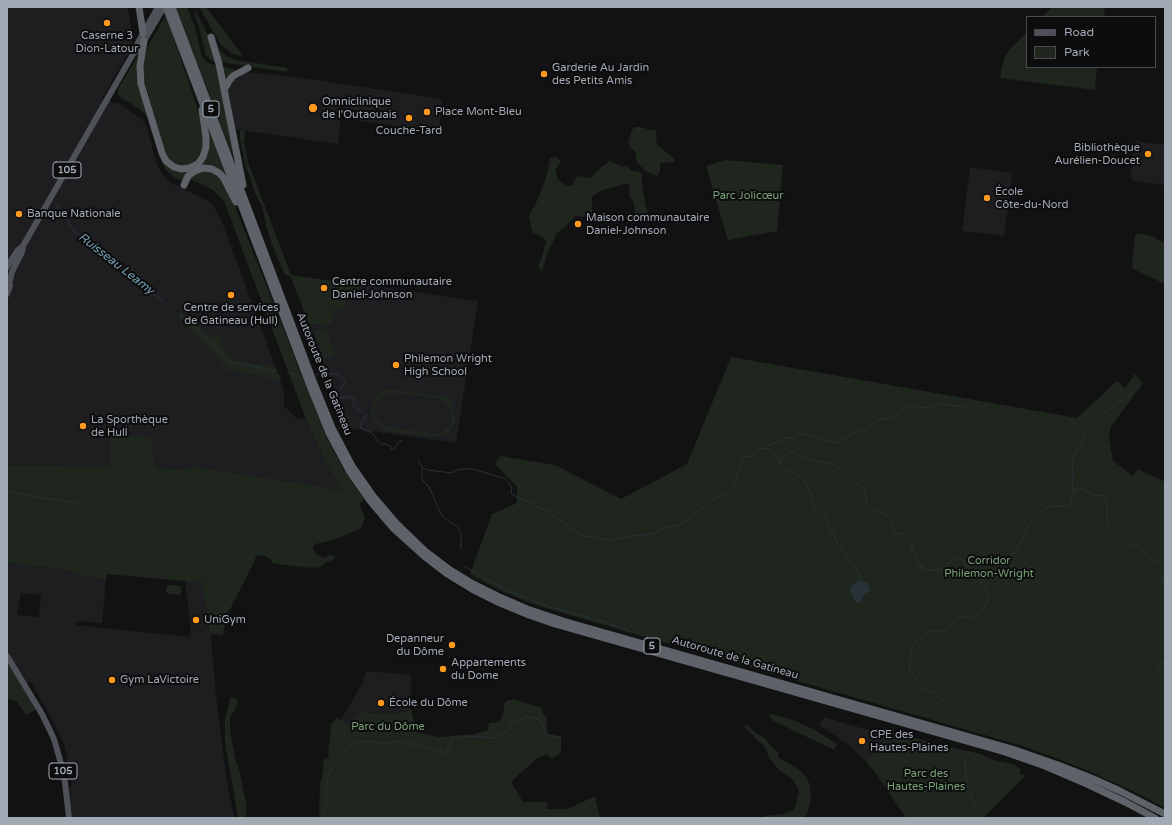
<!DOCTYPE html>
<html>
<head>
<meta charset="utf-8">
<style>
  body { margin:0 }
  #map { position:relative; width:1172px; height:825px; overflow:hidden; background:#121213; font-family:"Varela Round",sans-serif }
  canvas { display:block }
  .frame { position:absolute; inset:0; border:8px solid #a2aab5; pointer-events:none }
  .legend { position:absolute; left:1026px; top:16px; width:130px; height:52px; box-sizing:border-box; background:#0d0d0e; border:1px solid #494c51; margin:0; padding:5px 7px; list-style:none; font-size:12px; color:#a2aab5 }
  .legend li { display:flex; align-items:center; gap:8px; height:20px }
  .legend b { width:20px; border:1px solid #494c51 }
</style>
</head>
<body>
<div id="map">
<canvas width="1172" height="825"></canvas>
<div class="frame"></div>
<ul class="legend">
<li><b style="height:5px;background:#4e5158"></b>Road</li>
<li><b style="height:11px;background:#1e261e"></b>Park</li>
</ul>
</div>
<script>
const context = document.querySelector('canvas').getContext('2d');
context.lineJoin = 'round';
function paint(path, color) {
  context.fillStyle = color;
  context.fill(path, 'evenodd');
}
function poly(rows) {
  const path = new Path2D();
  for (const r of rows) {
    path.moveTo(r[0], r[1]);
    for (let i = 2; i < r.length; i += 2) path.lineTo(r[i], r[i + 1]);
  }
  return path;
}
function stroke(path, color, width, dash) {
  context.strokeStyle = color;
  context.lineWidth = width;
  context.lineCap = dash ? 'butt' : 'round';
  context.setLineDash(dash || []);
  context.stroke(path);
}
function drawText(font, color, halo, rows, align = 'center') {
  context.font = font + ' "Varela Round",sans-serif';
  context.lineWidth = 4;
  context.setLineDash([]);
  context.textBaseline = 'middle';
  context.strokeStyle = halo;
  context.fillStyle = color;
  for (const [text, x, y, turn = 0] of rows) {
    context.save();
    context.translate(x, y);
    context.rotate((+turn || 0) * Math.PI / 180);
    context.textAlign = isNaN(turn) ? turn : align;
    if (halo) context.strokeText(text, 0, 0);
    context.fillText(text, 0, 0);
    context.restore();
  }
}
paint(poly([
  [7,7,128,7,133,45,102,98,114,103,117,102,142,119,147,128,157,165,164,176,168,180,173,184,209,201,214,207,222,222,258,319,281,383,284,393,284,406,296,418,306,419,324,459,342,490,197,467,184,469,7,465],
  [247,72,303,78,442,99,439,132,354,120,354,117,341,116,338,144,234,129,228,95,228,89,233,79],
  [1135,141,1165,145,1165,185,1134,181,1130,177],
  [970,167,1012,173,1004,236,962,231],
  [360,284,478,301,456,443,350,428,326,369,309,324,332,325,334,308,343,308,345,305,347,298,354,291,359,290],
  [7,563,63,569,86,577,106,579,102,623,77,621,75,625,190,637,191,632,185,581,202,581,211,637,216,696,226,776,234,818,69,818,66,788,72,786,65,747,52,719,30,681,25,686,7,659],
  [21,593,41,595,39,617,17,615],
  [366,671,411,675,411,709,400,714,361,712,351,726,341,720,363,682],
  [824,717,885,735,875,754,866,762,853,749,837,737,819,725]
]), '#1e1e20');
paint(poly([
  [176,7,187,7,195,27,202,57,208,63,217,66,237,167],
  [199,7,206,7,244,57,231,53,221,45],
  [1052,7,1105,7,1104,17,1042,17],
  [194,12,196,12,205,29,213,47,215,62,209,59,205,53,200,30],
  [166,15,191,89,200,118,204,142,202,156,193,164,181,167,170,161,166,156,143,76,145,56,147,48],
  [1027,32,1027,67,1097,67,1095,90,1000,78,1004,58,1010,49],
  [218,48,227,56,236,60,288,68,287,72,221,62,217,49],
  [139,54,148,118,141,110,120,97,118,94,118,89],
  [221,67,238,70,226,83],
  [635,127,639,127,645,128,648,130,655,130,656,132,656,138,657,145,674,158,675,161,673,163,665,162,660,164,660,172,657,176,646,171,638,164,636,159,636,153,631,148,628,142,632,130],
  [240,130,245,131,244,142,248,162,291,275,360,285,359,290,354,291,349,296,344,307,341,309,334,309,332,325,309,324,291,278,284,273,272,244,266,225,262,206,254,191,250,176,246,169,240,139],
  [210,132,226,173,223,174,211,167,183,180,179,180,174,177,166,170,160,158,162,158,166,164,196,168,208,133],
  [556,157,561,161,555,170,558,180,567,186,572,186,575,179,578,176,591,178,600,168,610,161,623,167,625,165,633,171,640,172,642,174,642,187,646,207,649,216,642,220,635,219,634,218,635,210,633,200,630,197,629,189,629,187,628,183,600,191,592,197,592,212,587,217,575,216,567,225,557,233,547,254,542,272,538,266,542,257,546,241,542,237,532,232,529,216,537,201,546,178,550,158],
  [725,160,783,165,777,231,728,240,706,166],
  [202,171,211,172,218,176,234,204,327,439,344,470,365,500,359,503,365,518,361,528,343,536,326,542,315,544,313,547,313,550,317,555,321,556,325,558,330,555,335,556,333,560,326,562,320,567,311,568,278,564,272,563,271,559,265,556,261,555,256,556,255,560,226,617,223,635,210,634,202,581,185,581,107,574,106,579,86,577,63,569,7,563,7,465,110,467,110,435,151,437,155,468,184,469,197,467,342,490,324,459,306,419,224,201,213,190,190,179,192,176],
  [1138,233,1152,236,1164,243,1165,249,1165,284,1133,269,1132,267,1135,236],
  [181,312,211,337,220,334,221,344,228,355,234,357,236,360,264,366,267,365,277,369,276,371,279,374,281,379,279,381,276,381,275,379,229,370,219,363,219,362,221,362,221,360,210,350,181,320,179,318],
  [326,328,335,355,324,359,314,332],
  [731,357,1077,418,1117,381,1125,388,1135,374,1143,383,1110,428,1109,439,1113,461,1127,471,1132,476,1138,469,1165,482,1165,808,1137,793,1084,769,1026,747,535,605,497,589,470,574,492,514,517,503,517,487,495,464,500,456,555,465,621,499,687,464],
  [389,389,450,397,450,400,449,400,452,404,455,413,455,423,453,427,446,434,442,436,432,437,387,431,382,429,379,427,374,420,371,412,371,408,376,396,382,391],
  [388,393,395,393,434,398,442,400,448,406,452,413,452,419,449,426,442,432,435,434,386,427,378,420,376,417,374,409,379,399],
  [169,585,180,586,181,587,181,594,179,595,168,594,166,591,167,586],
  [7,659,39,708,26,715,17,702,13,700,7,699],
  [230,698,238,699,236,708,230,717,230,731,236,761,240,772,246,804,247,813,244,818,238,818,225,742,225,720],
  [509,700,516,700,542,708,542,712,547,719,546,732,548,735,561,737,561,753,552,759,547,754,536,759,511,782,523,802,547,802,547,809,568,809,595,796,600,818,319,818,320,785,324,766,322,762,324,760,330,757,328,756,331,724,337,718,351,726,360,712,400,714,411,709,416,732,439,737,475,734,488,730,489,723,495,723,500,720,503,715,505,702],
  [768,713,793,720,813,729,837,744,834,750,772,720],
  [748,725,752,730,766,739,771,746,778,752,778,757,801,771,806,777,810,785,811,800,809,808,807,814,803,818,764,818,765,816,784,814,794,809,797,800,799,790,796,785,792,779,779,770,770,759,764,746,747,730,744,726],
  [888,730,944,746,981,754,993,760,1013,764,1020,769,1020,774,1025,776,983,818,906,818,877,775,866,762,875,754]
]), '#1e261e');
paint(poly([
  [860,581,867,582,870,591,865,594,860,603,856,602,850,591,853,584]
]), '#273238');
stroke(poly([
  [56,204,75,232,164,302],
  [181,314,186,321,198,330,227,360,231,362,276,371],
  [288,373,297,375],
  [317,374,337,374,343,378,345,381,343,386,335,395,338,397,343,398,347,396,353,398,354,401,353,406,355,408,363,412,366,415,360,426,362,429,371,432,378,441,382,444,386,444,391,447,392,450,394,449,401,440,402,441],
  [766,447,783,439,794,437,799,433,838,443,852,434,864,430,878,420,893,417,905,407,913,406,925,408,941,404,964,407],
  [780,460,781,466,787,471,801,477,810,491,815,507,825,517,838,544,860,575,860,581],
  [418,461,422,467,427,470,452,473,460,469,473,469,506,479,512,488,511,493,517,497,525,500,550,513,575,531,585,536,610,540,620,538,623,539,627,537,651,534,662,529,678,525,687,521,710,501,717,497,721,497,731,490,744,457,751,456,759,449,766,448,774,452,780,460,792,451,810,460,834,464,843,473,865,489,867,505,873,510,884,513,890,520,894,531,898,534,905,534,909,539,913,551,921,567,930,570,941,570,957,556,964,561,974,578,985,579,1003,571,1004,564,1007,559,1015,553,1029,525,1046,507,1069,506,1075,490,1076,488,1080,488,1092,495,1104,496,1107,499,1107,525,1114,532,1121,535,1130,543,1140,548,1148,556,1163,565,1165,571,1161,585,1165,589],
  [422,467,422,480,429,487,440,512,444,518,458,527,461,533,461,549],
  [1074,490,1072,485,1073,475,1072,460,1080,446,1086,433,1107,411,1133,392],
  [7,491,34,497,81,503,89,509],
  [464,566,508,591,550,607,605,622,630,632],
  [1165,662,1160,664,1157,668,1159,673,1165,679],
  [944,701,935,694,924,689,909,669,912,650,916,641,930,631,943,631,962,616,970,618,984,610,989,595,979,579],
  [965,759,967,786,975,807],
  [323,818,324,809,329,800,325,793,329,772,354,742,371,741,385,744,396,741,422,746,446,753,453,739,467,736,496,738,510,729,513,722,527,716,539,719,548,735,561,737]
]), '#273238', 1);
stroke(poly([
  [133,54,138,50,144,41,164,7],
  [7,267,18,250,23,246],
  [9,284,12,272,22,252,23,246,133,54,135,48,158,7],
  [7,294,10,286,8,280],
  [7,656,42,714,54,739,64,774,69,818]
]), '#4e5158', 6);
stroke(poly([
  [139,7,143,33],
  [166,7,312,391,329,433,350,472,371,502,394,529,424,556,446,573,472,589,500,603,529,615,555,624,1005,752,1045,766,1087,784,1125,802,1155,818],
  [172,7,313,381,333,430,352,466,373,496,396,523,425,551,450,570,473,584,497,596,527,609,563,621,1012,749,1058,765,1091,778,1120,791,1165,814],
  [211,37,219,64,243,185],
  [144,41,140,66,141,84,162,153,166,161,174,167,181,169,190,168,198,164,203,157,206,147,206,137,202,110],
  [224,90,229,81,233,76,248,68],
  [184,185,188,176,195,171,203,168,212,169,219,173,223,177,236,202]
]), '#5e636a', 7);
for (const [x, y, r, color] of [
  [107,23,4,"#ff9a1e"],
  [544,74,4,"#ff9a1e"],
  [313,108,5,"#ff9a1e"],
  [427,112,4,"#ff9a1e"],
  [409,118,4,"#ff9a1e"],
  [1148,154,4,"#ff9a1e"],
  [987,198,4,"#ff9a1e"],
  [19,214,4,"#ff9a1e"],
  [578,224,4,"#ff9a1e"],
  [324,288,4,"#ff9a1e"],
  [231,295,4,"#ff9a1e"],
  [396,365,4,"#ff9a1e"],
  [83,426,4,"#ff9a1e"],
  [196,620,4,"#ff9a1e"],
  [452,645,4,"#ff9a1e"],
  [443,669,4,"#ff9a1e"],
  [112,680,4,"#ff9a1e"],
  [381,703,4,"#ff9a1e"],
  [862,741,4,"#ff9a1e"]
]) {
  const dot = new Path2D();
  dot.arc(x, y, r, 0, 2 * Math.PI);
  context.fillStyle = color;
  context.fill(dot);
  stroke(dot, '#0d0d0e', 1.5);
}
for (const [x, y, w] of [
  [211,109,16],
  [67,170,28],
  [652,646,16],
  [63,771,28]
]) {
  const box = new Path2D();
  box.roundRect(x - w / 2, y - 8, w, 16, 3);
  context.fillStyle = '#0d0d0e';
  context.fill(box);
  stroke(box, '#a2aab5', 1);
}
drawText('bold 10px', '#a2aab5', null, [
  ["5",211,109],
  ["105",67,170],
  ["5",652,646],
  ["105",63,771]
]);
drawText('11px', '#a2aab5', '#0d0d0e', [
  ["Caserne 3",107,36,"center"],
  ["Dion-Latour",107,49,"center"],
  ["Garderie Au Jardin",552,68],
  ["des Petits Amis",552,81],
  ["Omniclinique",322,102],
  ["de l'Outaouais",322,115],
  ["Place Mont-Bleu",435,112],
  ["Couche-Tard",409,131,"center"],
  ["Bibliothèque",1140,148,"right"],
  ["Aurélien-Doucet",1140,161,"right"],
  ["École",995,192],
  ["Côte-du-Nord",995,205],
  ["Banque Nationale",27,214],
  ["Maison communautaire",586,218],
  ["Daniel-Johnson",586,231],
  ["Centre communautaire",332,282],
  ["Daniel-Johnson",332,295],
  ["Centre de services",231,308,"center"],
  ["de Gatineau (Hull)",231,321,"center"],
  ["Philemon Wright",404,359],
  ["High School",404,372],
  ["La Sporthèque",91,420],
  ["de Hull",91,433],
  ["UniGym",204,620],
  ["Depanneur",444,639,"right"],
  ["du Dôme",444,652,"right"],
  ["Appartements",451,663],
  ["du Dome",451,676],
  ["Gym LaVictoire",120,680],
  ["École du Dôme",389,703],
  ["CPE des",870,735],
  ["Hautes-Plaines",870,748]
], 'left');
drawText('11px', '#79a277', '#0d0d0e', [
  ["Parc Jolicœur",748,196],
  ["Corridor",989,561],
  ["Philemon-Wright",989,574],
  ["Parc du Dôme",388,727],
  ["Parc des",926,774],
  ["Hautes-Plaines",926,787]
]);
drawText('11px', '#a2aab5', '#0d0d0e', [
  ["Autoroute de la Gatineau",324,374,68],
  ["Autoroute de la Gatineau",735,658,16]
]);
drawText('italic 12px', '#759eb4', '#0d0d0e', [
  ["Ruisseau Leamy",116,264,38]
]);
</script>
</body>
</html>
